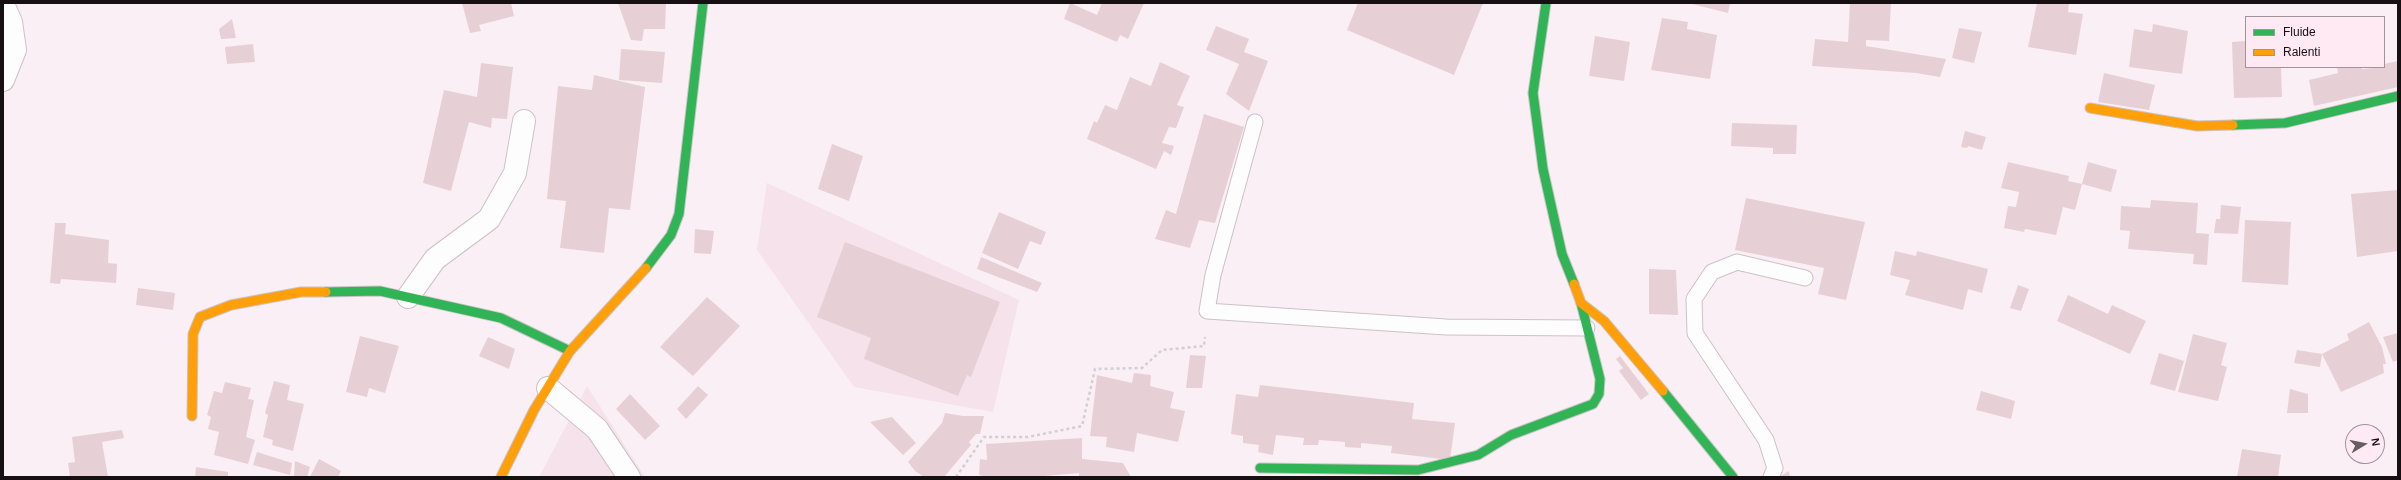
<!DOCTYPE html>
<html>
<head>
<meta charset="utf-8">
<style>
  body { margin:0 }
  #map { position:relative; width:2401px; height:480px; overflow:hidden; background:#faeff4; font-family:Helvetica,sans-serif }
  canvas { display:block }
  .frame { position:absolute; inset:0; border:4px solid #171013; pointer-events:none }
  .legend { position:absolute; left:2245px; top:16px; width:140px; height:52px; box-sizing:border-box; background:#ffeaf3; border:1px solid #a29399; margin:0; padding:5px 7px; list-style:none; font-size:12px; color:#171013 }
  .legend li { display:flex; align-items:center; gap:8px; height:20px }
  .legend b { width:20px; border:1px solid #a29399 }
  .north { position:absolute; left:2345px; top:424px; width:40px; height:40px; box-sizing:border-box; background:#ffeaf3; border:1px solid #a29399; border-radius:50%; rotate:80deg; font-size:11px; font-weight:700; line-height:16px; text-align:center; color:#171013 }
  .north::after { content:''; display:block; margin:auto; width:14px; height:18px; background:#665e62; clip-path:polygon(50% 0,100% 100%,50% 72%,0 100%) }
</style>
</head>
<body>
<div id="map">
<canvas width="2401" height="480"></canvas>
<div class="frame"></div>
<ul class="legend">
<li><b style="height:5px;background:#30b455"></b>Fluide</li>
<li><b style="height:5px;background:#ff9f0a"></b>Ralenti</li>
</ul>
<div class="north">N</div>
</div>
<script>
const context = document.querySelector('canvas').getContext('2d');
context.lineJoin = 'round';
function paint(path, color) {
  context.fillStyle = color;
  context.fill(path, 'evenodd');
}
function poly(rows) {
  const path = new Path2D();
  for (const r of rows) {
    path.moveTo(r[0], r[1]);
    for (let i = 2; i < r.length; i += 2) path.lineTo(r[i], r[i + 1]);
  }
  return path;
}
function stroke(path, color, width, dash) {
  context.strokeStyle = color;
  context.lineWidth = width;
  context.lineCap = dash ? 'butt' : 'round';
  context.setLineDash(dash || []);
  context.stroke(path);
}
paint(poly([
  [767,183,1019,300,993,412,854,387,757,250],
  [587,386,645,477,539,477]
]), '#f6e2eb');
paint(poly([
  [462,3,511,3,514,16,479,25,481,31,470,33],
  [618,3,666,3,665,29,644,29,642,41,631,40],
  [1070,3,1097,15,1102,3,1144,3,1128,39,1120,35,1117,42,1064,19],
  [1358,3,1483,3,1454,75,1347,30],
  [1688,3,1730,3,1728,13],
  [1850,3,1891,3,1889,41,1866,40,1866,46,1946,59,1940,77,1916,73,1812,66,1815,39,1848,42],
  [2037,3,2069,4,2068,12,2083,14,2076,55,2028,47],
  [1662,18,1688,22,1687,29,1717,35,1710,79,1651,70],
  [232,19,236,38,221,39,219,29],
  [2153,24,2188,31,2182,74,2129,67,2134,29,2152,32],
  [1216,26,1249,39,1244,52,1268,61,1249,111,1226,94,1239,64,1206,50],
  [1959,28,1982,32,1974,63,1952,58],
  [1595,36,1630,42,1624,81,1589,76],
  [2246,41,2246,67,2281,67,2282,97,2234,98,2232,42],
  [253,44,255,62,227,64,225,47],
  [621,49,665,52,662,83,619,80],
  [2398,61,2398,87,2314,106,2309,80,2338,73,2337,67,2362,67,2362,69,2384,67,2384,64],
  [1160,62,1190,76,1177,105,1184,107,1176,128,1169,127,1162,143,1174,146,1171,155,1164,151,1156,169,1087,139,1094,121,1097,123,1105,105,1117,110,1130,77,1151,86],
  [481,63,513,67,507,119,492,118,491,128,469,122,451,191,423,183,444,90,477,97],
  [2104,73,2155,85,2149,110,2098,102],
  [594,75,645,87,630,210,609,208,604,253,560,248,566,201,547,199,558,86,592,90],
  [1204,114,1244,127,1215,223,1199,220,1190,248,1155,239,1166,210,1176,214],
  [1732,123,1797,125,1796,154,1773,154,1773,148,1731,146],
  [1965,131,1986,137,1982,150,1968,146,1967,148,1961,147],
  [832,144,863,156,849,201,818,189],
  [2008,162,2069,176,2068,181,2082,184,2075,210,2063,207,2056,235,2025,229,2024,232,2004,228,2008,206,2016,207,2019,192,2001,188],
  [2088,162,2117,170,2111,192,2082,184],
  [2398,190,2398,251,2357,257,2351,194],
  [1746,198,1865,222,1846,300,1818,294,1824,268,1735,250],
  [2151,200,2198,203,2196,233,2209,234,2207,265,2193,264,2194,254,2128,249,2130,231,2120,230,2121,206,2150,208],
  [2221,205,2241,207,2238,234,2214,233,2216,219,2220,219],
  [999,212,1046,232,1041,245,1030,241,1018,269,982,253],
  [2245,220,2291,222,2288,285,2242,282],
  [55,223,66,223,65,234,109,240,108,263,117,264,116,283,61,279,60,284,50,283],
  [695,229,714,231,711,254,694,253],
  [845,242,1000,302,971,377,967,375,958,396,864,359,871,338,817,317],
  [1895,251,1916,256,1917,251,1988,269,1982,293,1968,289,1963,310,1905,295,1910,280,1890,275],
  [981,257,1042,283,1037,292,977,269],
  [1649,269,1676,270,1678,315,1649,314],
  [2018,285,2029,289,2021,311,2010,308],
  [138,288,175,293,173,310,136,305],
  [2068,295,2108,314,2112,305,2146,321,2130,354,2057,321],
  [707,297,740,326,693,376,660,347],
  [2369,322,2382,347,2386,364,2383,364,2384,373,2341,392,2322,354,2349,340,2347,334],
  [2398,333,2398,360,2393,362,2383,337],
  [2193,334,2227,343,2221,365,2227,367,2218,401,2178,392],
  [360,336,399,346,385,393,369,388,367,397,346,392],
  [488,337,515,349,509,369,479,356],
  [2297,350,2322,354,2320,367,2294,363],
  [2159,353,2184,361,2175,391,2150,384],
  [1190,355,1206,356,1202,388,1186,388],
  [1620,356,1649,394,1641,400,1619,371,1623,368,1616,359],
  [1134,373,1151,375,1150,386,1174,392,1170,408,1185,411,1178,442,1137,433,1134,452,1106,447,1107,437,1090,436,1097,375,1132,383],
  [274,381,290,385,287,400,304,404,293,451,272,445,273,440,263,437,268,415,265,413],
  [225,382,251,388,248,399,254,400,246,437,255,440,248,464,214,455,219,432,208,429,211,417,207,415,214,391,222,393],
  [1260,385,1414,403,1412,419,1455,423,1450,460,1391,453,1392,446,1361,443,1361,448,1345,447,1345,442,1319,440,1318,445,1303,445,1304,438,1276,435,1273,455,1258,452,1259,445,1243,443,1243,436,1231,434,1236,394,1258,397],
  [698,386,708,395,686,419,677,409],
  [2290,389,2308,394,2308,413,2287,413],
  [1981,391,2015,401,2011,419,1976,410],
  [630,394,660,426,645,440,616,409],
  [945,413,963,416,984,416,980,434,976,434,969,442,971,445,944,477,924,477,915,471,908,462,942,423],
  [892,417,916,443,903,455,870,422],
  [122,430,124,438,102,442,108,477,70,477,68,463,75,462,72,437],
  [1082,438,1082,459,1123,463,1131,477,1079,477,1079,473,1033,477,987,477,979,475,980,459,987,460,986,444],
  [2242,449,2281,455,2278,477,2237,477],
  [257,452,292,463,290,475,253,465],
  [319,459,341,471,338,477,310,477],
  [295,461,310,467,307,477,294,476],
  [196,467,228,472,228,477,195,477],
  [1789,471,1790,477,1779,477]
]), '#e7d0d5');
const lane = poly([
  [1255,122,1213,275,1207,311,1446,327,1587,328],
  [1771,477,1775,468,1766,440,1695,333,1694,299,1712,272,1737,262,1805,278]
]);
const street = poly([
  [3,4,11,22,15,50,3,80],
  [408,297,435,259,489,219,515,173,524,121],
  [548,388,597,429,629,477]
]);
const fast = poly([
  [1546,3,1533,93,1543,169,1562,254,1574,284],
  [2233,125,2285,123,2398,96],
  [646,268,671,235,679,214,703,3],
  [326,292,380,291,501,318,570,351],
  [1663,391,1733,477],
  [1260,468,1418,470,1478,455,1511,435,1593,404,1599,394,1600,379,1581,303]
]);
const slow = poly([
  [2090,108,2197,126,2233,125],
  [1574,284,1581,303,1604,321,1663,391],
  [192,416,193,334,200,317,231,305,301,292,326,292],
  [501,477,534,410,570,351,646,268]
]);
stroke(lane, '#cbc2c6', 17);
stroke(street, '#cbc2c6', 24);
stroke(fast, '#cbc2c6', 11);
stroke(slow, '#cbc2c6', 11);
stroke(poly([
  [956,477,984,437,1028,437,1082,426,1095,369,1142,368,1162,350,1204,346,1205,337]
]), '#d1cfcf', 2.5, [3, 3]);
stroke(lane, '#fefdfd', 15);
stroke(street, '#fefdfd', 22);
stroke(fast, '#30b455', 9);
stroke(slow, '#ff9f0a', 9);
</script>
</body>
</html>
